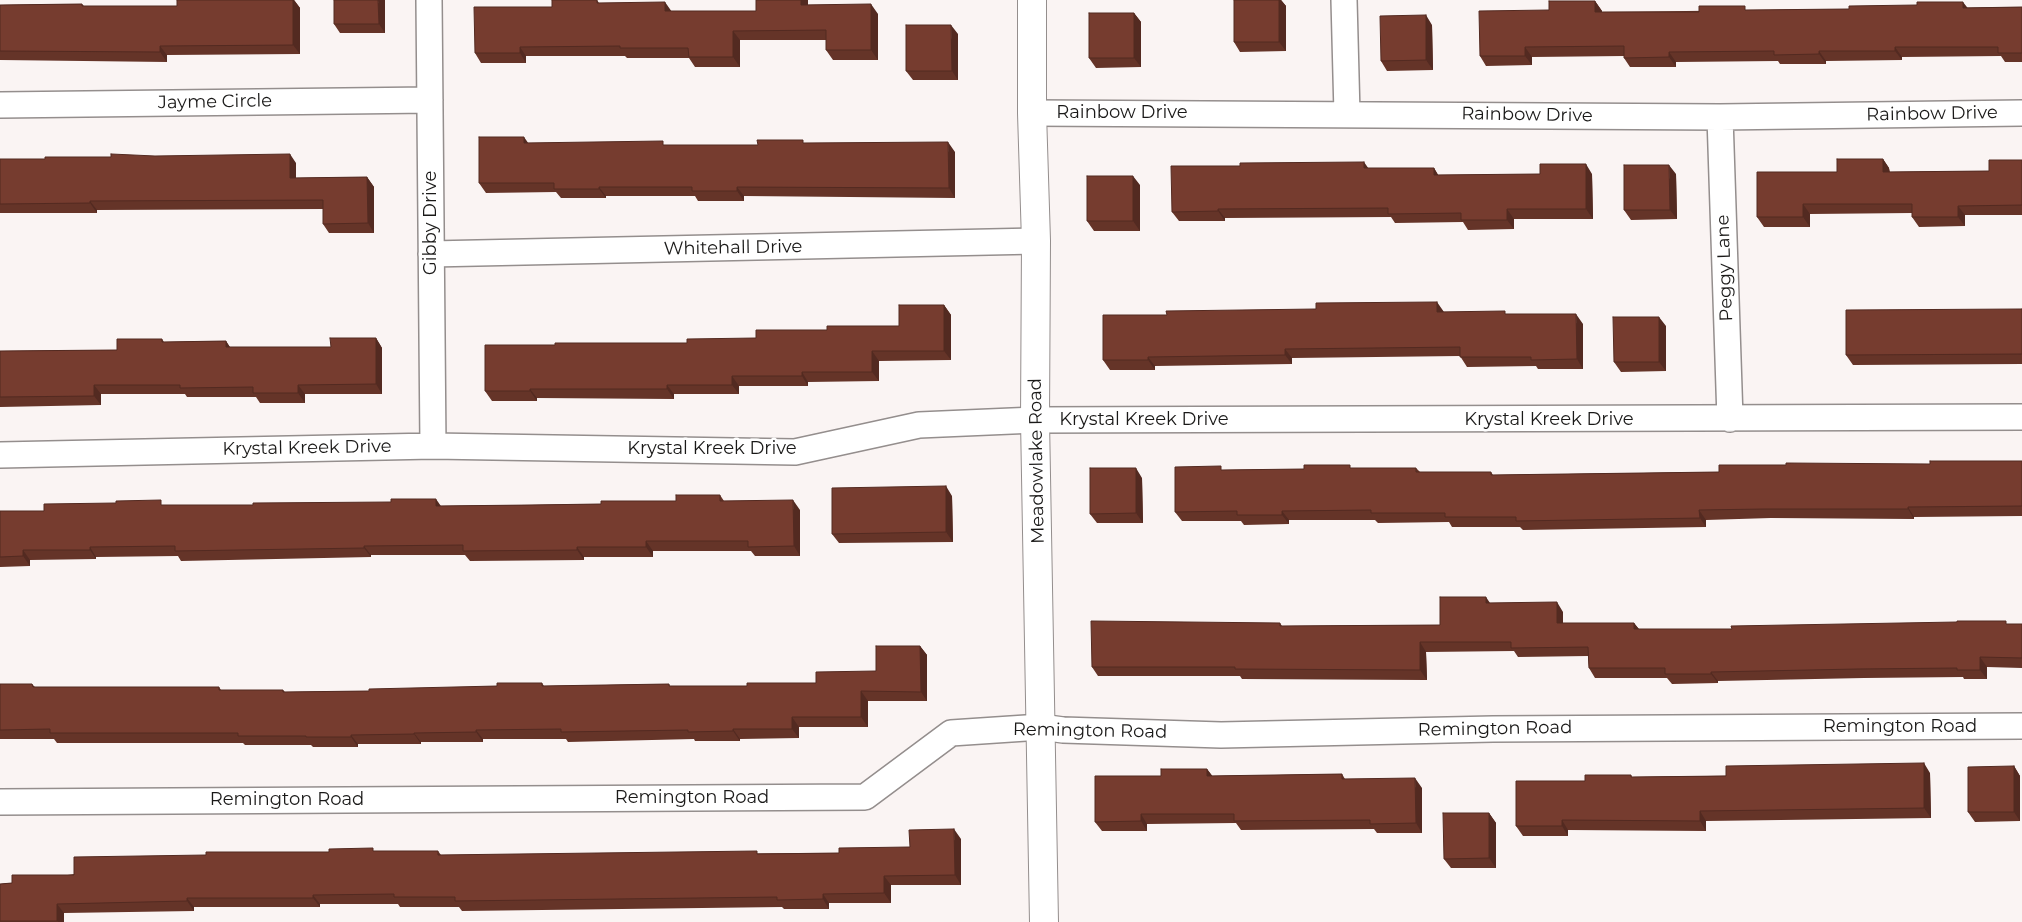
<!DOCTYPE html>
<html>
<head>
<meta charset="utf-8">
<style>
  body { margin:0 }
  canvas { display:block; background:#faf4f3 }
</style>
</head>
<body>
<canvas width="2022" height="922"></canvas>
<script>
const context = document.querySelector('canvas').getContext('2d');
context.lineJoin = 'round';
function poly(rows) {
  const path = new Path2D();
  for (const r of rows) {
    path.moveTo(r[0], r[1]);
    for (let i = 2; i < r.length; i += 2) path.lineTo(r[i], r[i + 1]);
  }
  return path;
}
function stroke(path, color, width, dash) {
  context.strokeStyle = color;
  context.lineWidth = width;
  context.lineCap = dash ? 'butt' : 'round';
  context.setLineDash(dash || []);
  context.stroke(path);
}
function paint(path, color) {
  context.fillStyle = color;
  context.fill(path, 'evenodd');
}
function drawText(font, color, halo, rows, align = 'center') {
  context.font = font + ' Montserrat,sans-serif';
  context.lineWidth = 5;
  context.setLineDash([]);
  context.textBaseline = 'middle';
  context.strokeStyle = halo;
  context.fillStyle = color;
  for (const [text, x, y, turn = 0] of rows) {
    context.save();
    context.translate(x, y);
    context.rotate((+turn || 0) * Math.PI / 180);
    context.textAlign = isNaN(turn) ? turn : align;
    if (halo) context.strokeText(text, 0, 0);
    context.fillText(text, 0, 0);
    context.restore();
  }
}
const street = poly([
  [429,0,433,446],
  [1344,0,1347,114],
  [0,105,430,100],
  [1032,113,1720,117,2022,113],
  [1720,117,1730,419],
  [431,254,1036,241],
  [0,455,433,446,795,452,919,425,1035,420,2022,417],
  [0,802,865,797,951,733,1041,727,1063,730,1221,735,1493,729,2022,726]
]);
const secondary = poly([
  [1032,0,1032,113,1036,241,1035,420,1044,922]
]);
stroke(street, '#948e8d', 28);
stroke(secondary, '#948e8d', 30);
stroke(street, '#fff', 25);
stroke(secondary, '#fff', 28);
paint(poly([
  [177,0,294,0,300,8,300,54,167,55,167,62,0,60,0,5,82,4,84,6,177,6],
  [385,0,385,33,340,33,334,24],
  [597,0,599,3,671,11,756,11,756,0,808,0,808,5,878,14,878,60,833,60,826,50,826,40,740,40,740,67,695,67,689,58,627,58,625,56,526,56,526,63,481,63,475,53,552,7],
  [1234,0,1281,0,1286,6,1286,51,1240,52,1234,42],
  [1595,1,1602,11,1602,12,2022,7,2022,62,2005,62,2001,56,1902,57,1902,60,1826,61,1826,64,1780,64,1778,61,1676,62,1676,67,1630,67,1624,58,1624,56,1532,57,1532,65,1486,66,1480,56,1549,10],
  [1134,13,1141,22,1141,67,1096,68,1089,58],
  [1432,25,1433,70,1387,71,1381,61],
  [958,34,958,80,913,80,906,71],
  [528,143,667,145,758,145,804,143,955,152,955,198,744,196,744,201,698,201,695,196,606,196,606,198,561,198,556,192,486,193,479,183],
  [0,159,296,163,296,178,367,177,374,187,374,233,329,233,323,224,323,209,97,210,97,213,0,213],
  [1883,159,1889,168,1890,172,1989,171,2022,160,2022,215,1965,215,1965,226,1919,227,1912,217,1912,213,1810,214,1810,227,1764,227,1757,217,1837,172],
  [1368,168,1434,168,1438,175,1592,174,1593,219,1514,219,1514,229,1468,230,1463,222,1395,223,1391,217,1225,218,1225,221,1179,221,1172,212],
  [1676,174,1677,219,1631,220,1624,210],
  [1140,185,1140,231,1094,231,1087,221],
  [944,305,951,315,951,360,879,361,879,381,808,382,808,386,739,386,739,394,674,394,674,399,537,398,537,401,492,401,485,391,687,343,756,338,827,330,899,326],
  [2022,309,2022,364,1853,365,1846,355],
  [1444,312,1507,314,1583,324,1583,369,1538,369,1536,366,1467,367,1460,356,1292,358,1292,364,1155,366,1155,370,1110,370,1103,360],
  [1666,326,1666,371,1621,372,1614,362],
  [376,338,382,348,382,394,305,394,305,403,260,403,256,397,187,397,185,394,101,394,101,405,0,407,0,351,117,350,162,339,164,342,226,341,230,347,331,347],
  [2022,461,2022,516,1914,517,1914,519,1771,518,1706,520,1706,527,1523,530,1520,527,1452,527,1449,522,1378,523,1375,520,1289,520,1289,524,1244,525,1241,521,1182,521,1175,512,1223,470,1416,468,1420,472,1491,472,1493,475,1719,472],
  [1142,478,1143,523,1097,523,1090,514],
  [720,495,724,501,800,510,800,556,755,556,751,551,653,551,653,557,584,557,584,560,470,561,465,555,371,555,371,557,181,561,178,556,96,557,96,559,30,560,30,566,0,567,0,511,44,511,164,505,441,506,601,504,676,501],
  [952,496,953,542,839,543,832,534],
  [1490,603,1563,612,1563,623,1634,623,1639,629,1732,629,2022,624,2022,668,1987,667,1987,679,1964,679,1963,677,1864,678,1718,681,1718,683,1672,684,1667,678,1595,678,1589,668,1588,656,1518,657,1514,651,1426,652,1427,680,1242,679,1240,676,1098,676,1092,667,1280,623,1282,626,1440,625],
  [920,646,927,655,927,701,868,701,868,727,799,727,799,738,740,739,740,741,695,741,694,739,568,742,566,739,483,739,483,742,421,742,421,744,358,744,358,747,313,747,311,745,245,745,243,743,57,743,54,739,0,739,0,684,32,684,35,687,219,687,221,690,283,690,285,692,369,691,497,686,542,683,544,686,669,684,670,686,747,686,816,683,876,671],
  [2014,766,2020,776,2020,821,1975,822,1968,812],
  [1207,769,1212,776,1342,774,1345,779,1422,788,1422,833,1377,833,1374,829,1241,830,1236,823,1147,824,1147,831,1102,831,1095,822,1161,776],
  [1930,773,1931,818,1706,821,1706,831,1568,830,1568,836,1523,836,1516,826,1585,781,1631,775,1632,777],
  [1489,813,1496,823,1496,868,1451,868,1444,859],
  [961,839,961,885,891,885,891,903,829,903,829,909,784,909,782,907,462,911,459,907,400,907,398,904,320,904,320,907,194,907,194,911,64,913,64,922,0,922,0,884,12,883,206,855,376,851,438,851,441,855,839,853,910,847]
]), '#653428');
paint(poly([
  [293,0,294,0,300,8,300,54,293,45],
  [378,0,385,0,385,33,379,24],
  [801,0,808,0,808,14,801,5],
  [1279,0,1281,0,1286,6,1286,51,1279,42],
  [1595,1,1602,11,1602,22,1595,12],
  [665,2,672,12,665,11],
  [1963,2,1970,11,1963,8],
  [871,4,878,14,878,60,871,50],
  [1134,13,1141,22,1141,67,1134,58],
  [1426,15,1432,25,1433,70,1426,60],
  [951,25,958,34,958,80,952,71],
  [733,31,740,40,740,67,733,57],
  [160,46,167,55,167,62,160,52],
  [520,47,526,56,526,63,520,53],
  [1525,47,1532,57,1532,65,1525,56],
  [1895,47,1902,57,1902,60,1895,51],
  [1819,51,1826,61,1826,64,1819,54],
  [1669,52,1676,62,1676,67,1669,57],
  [524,137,531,147,524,143],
  [948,142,955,152,955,198,949,188],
  [290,154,296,163,296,187,290,178],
  [1883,159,1889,168,1890,182,1883,172],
  [1364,162,1371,172,1364,168],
  [1586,164,1592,174,1593,219,1586,209],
  [1669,165,1676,174,1677,219,1670,210],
  [1434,168,1440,178,1434,175],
  [1133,176,1140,185,1140,231,1133,221],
  [367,177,374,187,374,233,368,223],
  [599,187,606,196,606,198,599,189],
  [737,187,744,196,744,201,737,191],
  [90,201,97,210,97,213,90,203],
  [1803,204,1810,214,1810,227,1803,217],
  [1958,206,1965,215,1965,226,1958,217],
  [1218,209,1225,218,1225,221,1218,211],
  [1507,209,1514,219,1514,229,1507,220],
  [1437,302,1444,312,1437,312],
  [944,305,951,315,951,360,944,351],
  [1576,314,1583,324,1583,369,1577,359],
  [1659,317,1666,326,1666,371,1659,362],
  [376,338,382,348,382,394,376,384],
  [226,341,232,351,226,347],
  [1285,349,1292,358,1292,364,1285,355],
  [872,351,879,361,879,381,872,372],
  [1148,357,1155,366,1155,370,1148,360],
  [802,372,808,382,808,386,802,376],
  [732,376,739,386,739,394,732,385],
  [94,385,101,394,101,405,94,396],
  [298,385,305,394,305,403,298,393],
  [667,385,674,394,674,399,667,389],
  [530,389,537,398,537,401,530,391],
  [1136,468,1142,478,1143,523,1136,513],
  [946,486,952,496,953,542,946,532],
  [436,499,443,509,436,506],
  [793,500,800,510,800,556,794,546],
  [1908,507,1914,517,1914,519,1908,509],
  [1699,510,1706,520,1706,527,1700,518],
  [1282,511,1289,520,1289,524,1282,515],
  [646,541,653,551,653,557,646,547],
  [364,546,371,555,371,557,364,548],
  [90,547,96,557,96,559,90,550],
  [577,547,584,557,584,560,577,550],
  [23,550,30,560,30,566,23,556],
  [1486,597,1492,606,1486,603],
  [1557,602,1563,612,1563,633,1557,623],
  [1634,623,1641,632,1634,629],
  [1420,642,1426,652,1427,680,1420,670],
  [920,646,927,655,927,701,921,692],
  [1980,657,1987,667,1987,679,1980,670],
  [1711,672,1718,681,1718,683,1711,674],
  [861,691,868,701,868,727,861,717],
  [792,717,799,727,799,738,792,729],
  [733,729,740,739,740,741,733,731],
  [476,730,483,739,483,742,476,732],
  [414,733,421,742,421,744,414,734],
  [351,735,358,744,358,747,351,737],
  [1924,763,1930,773,1931,818,1924,808],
  [2014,766,2020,776,2020,821,2014,812],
  [1207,769,1214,778,1207,776],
  [1415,778,1422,788,1422,833,1416,823],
  [1700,811,1706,821,1706,831,1700,821],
  [1489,813,1496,823,1496,868,1489,858],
  [1141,814,1147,824,1147,831,1141,821],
  [1562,820,1568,830,1568,836,1562,826],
  [954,829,961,839,961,885,955,875],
  [884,876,891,885,891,903,884,893],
  [823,894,829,903,829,909,823,899],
  [313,895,320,904,320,907,313,898],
  [187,898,194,907,194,911,187,901],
  [57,904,64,913,64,922,58,922,57,921]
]), '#532a21');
const building = poly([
  [177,0,293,0,293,45,160,46,160,52,0,51,0,5,82,4,82,6,177,6,177,0],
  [334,0,378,0,379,24,334,24,334,0],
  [552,0,597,0,597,3,665,2,665,11,756,11,756,0,801,0,801,5,871,4,871,50,826,50,826,30,733,31,733,57,689,57,688,48,620,48,620,46,520,47,520,53,475,53,474,7,552,7,552,0],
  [1234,0,1279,0,1279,42,1234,42,1234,0],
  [1549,1,1595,1,1595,12,1699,12,1699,6,1745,6,1745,10,1849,9,1849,6,1917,5,1917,2,1963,2,1963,8,2022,7,2022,53,1998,53,1998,47,1895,47,1895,51,1819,51,1819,54,1774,55,1774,51,1669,52,1669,57,1624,58,1624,46,1525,47,1525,56,1480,56,1479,11,1549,10,1549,1],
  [1089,13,1134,13,1134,58,1089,58,1089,13],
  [1426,15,1426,60,1381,61,1380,16,1426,15],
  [906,25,951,25,952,71,906,71,906,25],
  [479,137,524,137,524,143,663,141,663,145,758,145,757,140,803,140,803,143,948,142,949,188,737,187,737,191,692,191,692,187,599,187,599,189,554,189,554,183,479,183,479,137],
  [111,154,155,156,290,154,290,178,367,177,368,223,323,224,323,200,90,201,90,203,0,204,0,159,45,159,45,157,111,157,111,154],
  [1837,159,1883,159,1883,172,1989,171,1989,160,2022,160,2022,205,1958,206,1958,217,1912,217,1912,204,1803,204,1803,217,1757,217,1757,172,1837,172,1837,159],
  [1364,162,1364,168,1434,168,1434,175,1540,174,1540,164,1586,164,1586,209,1507,209,1507,220,1461,220,1461,213,1388,214,1388,208,1218,209,1218,211,1172,212,1171,166,1240,166,1240,163,1364,162],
  [1624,165,1669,165,1670,210,1624,210,1624,165],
  [1087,176,1133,176,1133,221,1087,221,1087,176],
  [1437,302,1437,312,1505,311,1505,314,1576,314,1577,359,1531,360,1531,357,1460,357,1460,347,1285,349,1285,355,1148,357,1148,360,1103,360,1103,315,1167,315,1166,311,1316,309,1316,303,1437,302],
  [899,305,944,305,944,351,872,351,872,372,802,372,802,376,732,376,732,385,667,385,667,389,530,389,530,391,485,391,485,345,555,345,555,343,687,343,687,339,756,338,756,330,827,330,827,326,899,326,899,305],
  [2022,309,2022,354,1846,355,1846,310,2022,309],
  [1613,317,1659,317,1659,362,1614,362,1613,317],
  [330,338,376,338,376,384,298,385,298,393,253,393,253,387,180,388,180,385,94,385,94,396,0,397,0,351,117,350,117,339,162,339,162,342,226,341,226,347,331,347,330,338],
  [1930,461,2022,461,2022,506,1908,507,1908,509,1764,509,1699,510,1700,518,1516,521,1516,517,1445,517,1445,513,1371,513,1371,510,1282,511,1282,515,1237,515,1237,511,1175,512,1175,467,1221,466,1221,470,1304,469,1304,465,1350,465,1350,468,1416,468,1416,472,1491,472,1491,475,1719,472,1719,465,1786,465,1786,463,1930,464,1930,461],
  [1090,468,1136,468,1136,513,1090,514,1090,468],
  [946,486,946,532,832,534,832,488,946,486],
  [676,495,720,495,720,501,793,500,794,546,748,547,748,541,646,541,646,547,577,547,577,550,463,551,463,545,364,546,364,548,175,551,175,546,90,547,90,550,23,550,23,556,0,557,0,511,44,511,44,504,116,503,116,501,161,500,161,505,253,505,253,503,391,502,391,499,436,499,436,506,532,505,601,504,601,501,676,501,676,495],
  [1440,597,1486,597,1486,603,1557,602,1557,623,1634,623,1634,629,1732,629,1731,626,1957,622,1957,621,2006,621,2006,624,2022,624,2022,658,1980,657,1980,670,1957,670,1957,668,1857,669,1711,672,1711,674,1665,674,1665,668,1589,668,1588,647,1511,648,1511,642,1420,642,1420,670,1235,669,1235,667,1092,667,1091,621,1280,623,1280,626,1440,625,1440,597],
  [876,646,920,646,921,692,861,691,861,717,792,717,792,729,733,729,733,731,688,732,688,730,561,732,561,729,476,730,476,732,414,733,414,734,351,735,351,737,306,737,306,736,238,736,238,733,50,733,50,729,0,730,0,684,32,684,33,687,219,687,219,690,283,690,283,692,369,691,369,689,497,686,497,683,542,683,542,686,669,684,669,686,747,686,747,683,816,683,816,672,876,671,876,646],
  [1924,763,1924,808,1700,811,1700,821,1562,820,1562,826,1516,826,1516,781,1585,781,1585,775,1631,775,1631,777,1726,776,1726,766,1924,763],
  [2014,766,2014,812,1968,812,1968,767,2014,766],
  [1161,769,1207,769,1207,776,1342,774,1342,779,1415,778,1416,823,1370,824,1370,820,1234,821,1234,814,1141,814,1141,821,1095,822,1095,776,1161,776,1161,769],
  [1443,813,1489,813,1489,858,1444,859,1443,813],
  [954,829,955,875,884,876,884,893,823,894,823,899,777,900,777,897,455,901,455,897,394,897,394,894,313,895,313,898,187,898,187,901,57,904,57,921,0,921,0,884,12,883,12,875,74,875,74,857,206,855,206,852,329,852,329,849,373,848,373,851,438,851,438,855,757,851,757,854,839,853,839,848,910,847,909,830,954,829]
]);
paint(building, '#763c2f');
stroke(building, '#532a21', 1);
drawText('18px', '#1a1918', '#fff', [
  ["Jayme Circle",215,102,-1],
  ["Rainbow Drive",1122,113],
  ["Rainbow Drive",1932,114,-1],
  ["Rainbow Drive",1527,115,1],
  ["Gibby Drive",431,223,-90],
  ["Whitehall Drive",733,248,-1],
  ["Peggy Lane",1725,268,-92],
  ["Krystal Kreek Drive",1144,420],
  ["Krystal Kreek Drive",1549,420],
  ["Krystal Kreek Drive",307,448,-1],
  ["Krystal Kreek Drive",712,449],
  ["Meadowlake Road",1037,461,-91],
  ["Remington Road",1900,727],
  ["Remington Road",1495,729,-1],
  ["Remington Road",1090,731,1],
  ["Remington Road",692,798],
  ["Remington Road",287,800]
]);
</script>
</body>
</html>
